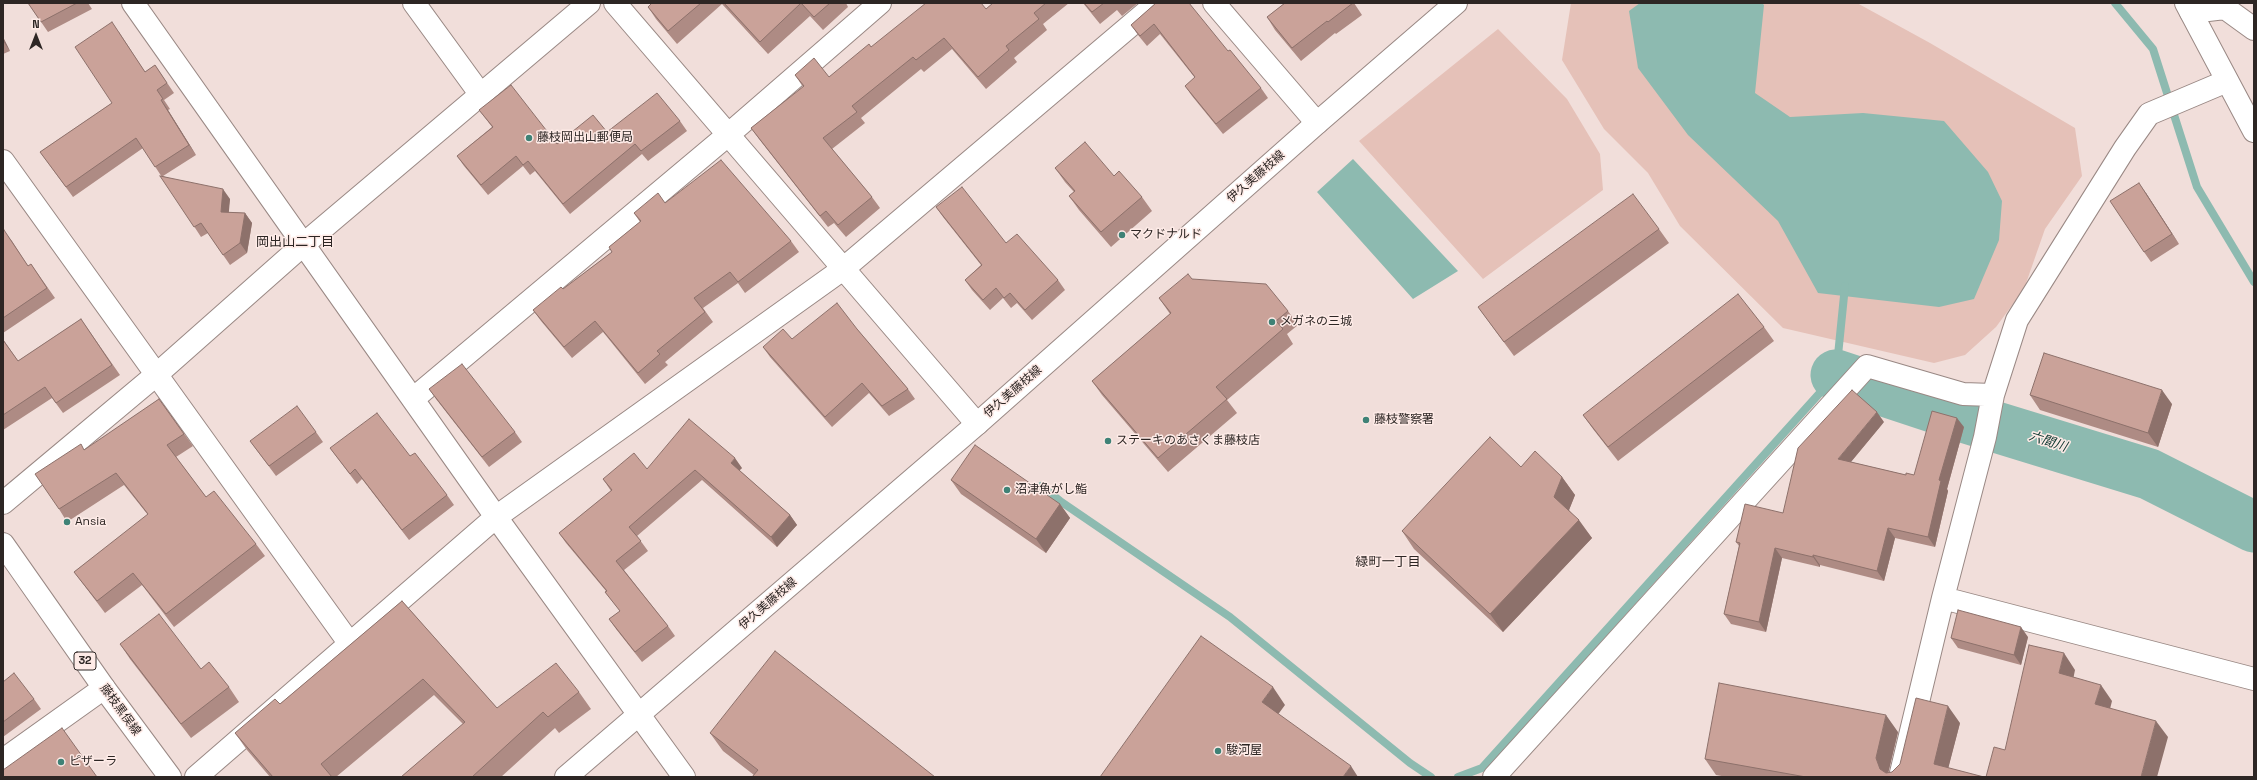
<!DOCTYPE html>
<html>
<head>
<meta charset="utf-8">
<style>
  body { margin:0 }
  #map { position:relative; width:2257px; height:780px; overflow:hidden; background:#f1deda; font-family:"Space Grotesk",sans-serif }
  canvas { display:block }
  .frame { position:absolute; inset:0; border:4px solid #2d2624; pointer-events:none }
  .north { position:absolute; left:16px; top:16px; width:40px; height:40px; -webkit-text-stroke:3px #feebe7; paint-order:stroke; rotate:0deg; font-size:11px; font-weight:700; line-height:16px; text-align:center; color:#2d2624 }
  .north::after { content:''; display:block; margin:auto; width:14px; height:18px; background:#2d2624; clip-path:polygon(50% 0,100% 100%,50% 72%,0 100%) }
</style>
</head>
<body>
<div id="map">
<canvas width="2257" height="780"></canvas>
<div class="frame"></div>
<div class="north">N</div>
</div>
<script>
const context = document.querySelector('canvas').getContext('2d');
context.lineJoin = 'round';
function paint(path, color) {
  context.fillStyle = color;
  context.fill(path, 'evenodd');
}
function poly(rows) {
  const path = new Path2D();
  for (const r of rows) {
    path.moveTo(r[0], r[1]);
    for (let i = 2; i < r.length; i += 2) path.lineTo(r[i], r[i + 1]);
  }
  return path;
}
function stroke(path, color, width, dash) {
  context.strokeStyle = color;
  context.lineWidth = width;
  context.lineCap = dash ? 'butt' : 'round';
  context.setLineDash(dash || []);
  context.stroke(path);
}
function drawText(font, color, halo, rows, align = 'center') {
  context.font = font + ' "Space Grotesk","Noto Sans JP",sans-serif';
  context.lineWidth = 3;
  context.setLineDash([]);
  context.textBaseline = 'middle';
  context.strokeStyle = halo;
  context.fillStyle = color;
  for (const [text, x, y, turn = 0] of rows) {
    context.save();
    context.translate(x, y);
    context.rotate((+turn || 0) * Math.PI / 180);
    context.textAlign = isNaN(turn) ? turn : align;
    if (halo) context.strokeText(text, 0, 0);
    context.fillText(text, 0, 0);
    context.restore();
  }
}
paint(poly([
  [1571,3,1857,3,1930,43,2075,128,2082,176,2045,229,2024,289,1996,327,1965,355,1934,363,1783,328,1680,226,1648,173,1604,129,1562,60],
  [1498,29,1567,99,1600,154,1603,190,1483,279,1359,141]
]), '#e5c1b8');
paint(poly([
  [1640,3,1762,3,1764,5,1755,93,1790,117,1863,113,1944,121,1988,172,2002,201,1999,240,1974,299,1939,307,1818,293,1778,221,1688,135,1638,68,1629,11],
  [1353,159,1458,271,1413,299,1317,192]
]), '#8dbab0');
stroke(poly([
  [2115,3,2153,49,2197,187,2254,282],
  [1041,486,1060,501,1230,617,1410,763,1431,777],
  [1458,777,1482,768,1836,375,1845,286]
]), '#8dbab0', 8);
stroke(poly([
  [1836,375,1960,416,2149,474,2254,527]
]), '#8dbab0', 51);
const minor = poly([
  [133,3,496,517,684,777],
  [414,3,481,95],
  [615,3,977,424],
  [1214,3,1317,123],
  [2191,12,2225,8,2254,29],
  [3,161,350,644],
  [413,399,729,134,880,3],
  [1943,598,2254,679],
  [3,760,104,688],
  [196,777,496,517,843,269,1157,3],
  [1494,777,1867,366,1963,394,1993,395],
  [1900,777,1943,598,1985,437,1993,395,2017,320,2125,148,2149,114,2227,81]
]);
const tertiary = poly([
  [2186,3,2254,131],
  [3,503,156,375,304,244,589,3]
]);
const secondary = poly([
  [566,777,977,424,1317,123,1456,3]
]);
const primary = poly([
  [3,544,104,688,170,777]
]);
stroke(minor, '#998884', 24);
stroke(tertiary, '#998884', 24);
stroke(secondary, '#998884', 24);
stroke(primary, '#998884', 24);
stroke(minor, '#fff', 22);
stroke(tertiary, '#fff', 22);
stroke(secondary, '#fff', 22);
stroke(primary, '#fff', 22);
paint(poly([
  [28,3,88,3,92,9,48,32],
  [652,3,846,3,848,7,823,30,810,16,768,54,722,4,677,44,656,19,648,7],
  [993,3,1069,3,1043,24,1047,30,1014,58,1017,62,986,89,952,49,924,72,921,69,861,118,865,123,832,149,872,197,880,208,846,237,834,223,828,227,759,139,751,128,803,87,795,75,829,77,871,47,986,9],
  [1083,3,1138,3,1122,16,1117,10,1100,24],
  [1156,3,1228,51,1261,88,1268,98,1223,134,1192,96,1185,86,1195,78,1160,34,1147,46,1138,35,1131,25],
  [1285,3,1354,3,1362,15,1336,34,1335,33,1301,61,1275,30,1267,17],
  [119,32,145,72,155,65,174,93,164,100,170,109,168,110,196,155,163,176,230,199,228,212,245,213,252,223,247,253,230,265,208,233,201,237,143,148,73,197,40,152,112,103],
  [3,37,10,51,3,54],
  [479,110,557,144,607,132,680,121,687,131,648,161,642,154,570,214,535,171,530,175,523,166,488,195,464,166,457,156,492,127],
  [1055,168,1114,176,1142,197,1152,211,1111,247,1079,210,1069,196,1074,192,1065,182],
  [2146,193,2179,244,2151,262,2144,252],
  [665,203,791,241,799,252,745,293,738,283,703,308,713,322,665,362,668,365,645,384,603,332,572,358,541,321,533,310,563,289,612,252,609,247,640,222,634,213],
  [936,207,1006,243,1058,280,1065,290,1032,320,1017,303,1011,308,1003,298,990,310,972,290,965,280,981,265,943,217],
  [1659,229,1669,243,1514,356,1478,307],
  [3,231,12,241,28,266,31,264,55,298,3,333],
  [1192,279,1288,311,1298,325,1287,334,1293,344,1227,400,1237,413,1168,472,1102,395,1092,381,1170,314,1159,298],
  [81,319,120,375,63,413,52,398,3,430,3,339,18,361],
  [1764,327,1774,341,1618,461,1593,429,1583,415],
  [857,329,908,389,915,399,889,416,869,393,832,427,770,357,763,347,792,339],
  [429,389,515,432,522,442,489,467,436,399],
  [2030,395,2172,404,2158,447,2040,410],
  [159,399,193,446,176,457,206,497,256,544,265,556,174,627,142,585,105,613,74,572,148,515,124,485,67,522,59,509,85,450],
  [1884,422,1851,462,1906,475,1914,475,1964,427,1947,489,1948,491,1935,547,1895,538,1884,581,1820,565,1820,567,1782,558,1766,632,1731,624,1724,614,1739,546,1736,542,1783,513],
  [316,432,323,442,276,476,250,441],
  [330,448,410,456,447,495,454,505,409,540,362,479,357,484],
  [1521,467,1562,477,1575,495,1569,510,1592,538,1503,632,1414,549,1402,531],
  [742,468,739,470,790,515,797,525,777,547,702,480,637,536,648,551,624,570,668,626,675,636,642,662,616,629,609,619,620,611,605,592,606,591,566,543,559,533,611,491,603,479,647,469],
  [951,480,1060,504,1070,518,1046,553,961,494],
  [402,601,497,708,579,692,591,709,559,733,555,728,501,777,401,777,463,724,434,695,336,777,270,777,247,750,235,733,280,704],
  [2028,637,2021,665,1958,648,1951,638],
  [120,644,201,669,229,687,239,702,191,738,130,659],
  [3,682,34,699,41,709,3,737],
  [1960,723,1948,768,1984,777,1727,777,1716,775,1705,759,1898,732,1888,773,1892,772],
  [710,733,935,777,754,775,723,751]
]), '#ae8b84');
paint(poly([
  [3,37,10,51,3,41],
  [161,100,168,110,196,155,189,145],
  [2139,183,2146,193,2179,244,2172,234],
  [223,189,230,199,228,222,221,212],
  [245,213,252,223,247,253,240,243],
  [2162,390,2172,404,2158,447,2148,433],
  [1877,412,1884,422,1845,469,1838,459],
  [1957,418,1964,427,1947,489,1948,491,1935,547,1928,537,1939,480],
  [735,458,742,468,738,472,731,463],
  [1562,477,1575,495,1567,515,1554,497],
  [1060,504,1070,518,1046,553,1036,539],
  [790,515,797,525,777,547,771,537],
  [1579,520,1592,538,1503,632,1490,614],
  [1888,528,1895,538,1884,581,1877,571],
  [1775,548,1782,558,1766,632,1759,622],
  [1813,555,1820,565,1820,567,1813,557],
  [2021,627,2028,637,2021,665,2014,655],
  [2064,653,2075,670,2071,690,2059,673],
  [2101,685,2112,701,2107,721,2095,704],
  [1273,687,1285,705,1274,720,1262,702],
  [1948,706,1960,723,1946,777,1934,764],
  [1886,715,1898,732,1888,774,1880,769,1876,758],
  [2156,721,2168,737,2157,777,2141,777],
  [1351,766,1358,777,1343,777]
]), '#8d716b');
const building = poly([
  [28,3,77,3,41,22,28,3],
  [652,3,701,3,668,31,648,7,652,3],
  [724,3,830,3,814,17,801,3,760,42,724,3],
  [926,3,981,3,986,9,993,3,1046,3,1034,13,1039,19,1006,46,1009,50,978,77,944,38,916,60,913,57,852,106,857,112,823,138,872,197,838,225,826,211,820,216,751,128,804,86,795,75,814,58,829,77,869,44,871,47,926,3],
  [1084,3,1104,3,1092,12,1084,3],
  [1156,3,1189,3,1228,51,1230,50,1261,88,1216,124,1185,86,1195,77,1154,24,1140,36,1131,25,1156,3],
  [1285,3,1353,3,1328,22,1327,21,1292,48,1267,17,1285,3],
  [112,22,145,72,155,65,167,83,157,90,163,99,161,100,189,145,155,167,136,138,66,187,40,152,112,103,75,47,112,22],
  [511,85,557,144,593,115,607,132,657,93,680,121,641,151,635,144,563,204,528,161,523,165,516,156,481,185,457,156,493,127,479,110,511,85],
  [1085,142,1114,176,1119,171,1142,197,1101,232,1069,196,1075,191,1055,168,1085,142],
  [721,160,791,241,738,282,730,272,694,298,705,312,657,351,660,354,638,373,595,321,564,347,533,310,561,287,563,289,612,252,609,247,641,221,634,213,658,193,665,203,721,160],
  [160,176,223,189,221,212,245,213,240,243,223,255,201,223,194,227,160,176],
  [2139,183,2172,234,2144,252,2110,201,2139,183],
  [962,187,1006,243,1017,234,1058,280,1025,310,1010,293,1004,298,996,288,983,300,965,280,982,265,936,207,962,187],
  [1633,194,1659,229,1504,342,1478,307,1633,194],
  [4,230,28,266,31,264,47,288,3,318,3,231,4,230],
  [1188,274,1192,279,1266,284,1288,311,1276,321,1283,329,1216,387,1227,399,1158,458,1092,381,1171,313,1159,298,1188,274],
  [1738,294,1764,327,1608,447,1583,415,1738,294],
  [837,303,857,329,908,389,882,406,862,383,825,417,763,347,783,329,792,339,837,303],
  [81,319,112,365,56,403,45,387,3,415,3,340,18,361,81,319],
  [2044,353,2162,390,2148,433,2030,395,2044,353],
  [462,364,515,432,482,457,429,389,462,364],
  [1852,390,1877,412,1838,459,1906,475,1906,473,1914,475,1932,411,1957,418,1939,480,1941,481,1928,537,1888,528,1877,571,1813,555,1813,557,1775,548,1759,622,1724,614,1740,543,1736,542,1745,504,1783,513,1798,448,1852,390],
  [159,399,184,434,167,445,206,497,214,491,256,544,166,614,133,573,97,601,74,572,148,514,116,473,59,509,35,474,81,444,84,450,159,399],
  [297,406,316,432,269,466,250,441,297,406],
  [377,413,410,456,415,453,447,495,402,530,355,469,350,474,330,448,377,413],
  [689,419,735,458,731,463,790,515,771,537,695,470,629,527,641,541,616,561,668,626,635,652,609,619,620,611,605,592,607,591,559,533,612,490,603,479,634,453,647,469,689,419],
  [1490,437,1521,467,1535,451,1562,477,1554,497,1579,520,1490,614,1402,531,1490,437],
  [975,445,1060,504,1036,539,951,480,975,445],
  [402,601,497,708,556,663,579,692,548,717,543,712,472,777,401,777,465,722,423,679,321,764,332,777,273,777,235,733,275,699,280,704,402,601],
  [1958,610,2021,627,2014,655,1951,638,1958,610],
  [159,614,201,669,209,662,229,687,181,724,120,644,159,614],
  [1201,636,1273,687,1262,702,1351,766,1343,777,1100,777,1201,636],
  [2029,645,2064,653,2059,673,2101,685,2095,704,2156,721,2141,777,1986,777,1994,747,2005,750,2029,645],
  [775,651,935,777,752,777,758,770,710,733,775,651],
  [14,673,34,699,3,722,3,682,14,673],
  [1719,683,1886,715,1876,758,1880,769,1886,773,1892,772,1900,764,1916,698,1948,706,1934,764,1984,777,1806,777,1705,759,1719,683],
  [62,728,97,777,3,777,3,770,62,728]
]);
paint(building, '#caa299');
stroke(building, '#8d716b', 1);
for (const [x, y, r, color] of [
  [529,138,4,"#3f8276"],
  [1122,235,4,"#3f8276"],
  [1272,322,4,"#3f8276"],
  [1366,420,4,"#3f8276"],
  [1108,441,4,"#3f8276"],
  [1007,490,4,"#3f8276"],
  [67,522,4,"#3f8276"],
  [1218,751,4,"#3f8276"],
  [61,762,4,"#3f8276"]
]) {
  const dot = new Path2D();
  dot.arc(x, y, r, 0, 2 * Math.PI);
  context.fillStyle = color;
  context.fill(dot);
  stroke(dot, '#feebe7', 1.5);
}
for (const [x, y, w] of [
  [85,661,22]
]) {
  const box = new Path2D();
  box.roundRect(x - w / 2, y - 9, w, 18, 3);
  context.fillStyle = '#feebe7';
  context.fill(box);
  stroke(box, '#2d2624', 1);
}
drawText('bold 11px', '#2d2624', null, [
  ["32",85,661]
]);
drawText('12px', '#2d2624', '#feebe7', [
  ["藤枝岡出山郵便局",537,138],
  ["マクドナルド",1130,235],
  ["メガネの三城",1280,322],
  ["藤枝警察署",1374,420],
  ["ステーキのあさくま藤枝店",1116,441],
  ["沼津魚がし鮨",1015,490],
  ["Ansia",75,522],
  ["駿河屋",1226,751],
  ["ピザーラ",69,762]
], 'left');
drawText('12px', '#2d2624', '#feebe7', [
  ["伊久美藤枝線",1256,177,-41],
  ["伊久美藤枝線",1013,392,-41],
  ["伊久美藤枝線",768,604,-41],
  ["藤枝黒俣線",120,710,54]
]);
drawText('13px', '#2d2624', '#feebe7', [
  ["岡出山二丁目",295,242],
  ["緑町一丁目",1388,562]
]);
drawText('italic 13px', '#0b362f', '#feebe7', [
  ["六間川",2048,442,18]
]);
</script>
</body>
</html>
